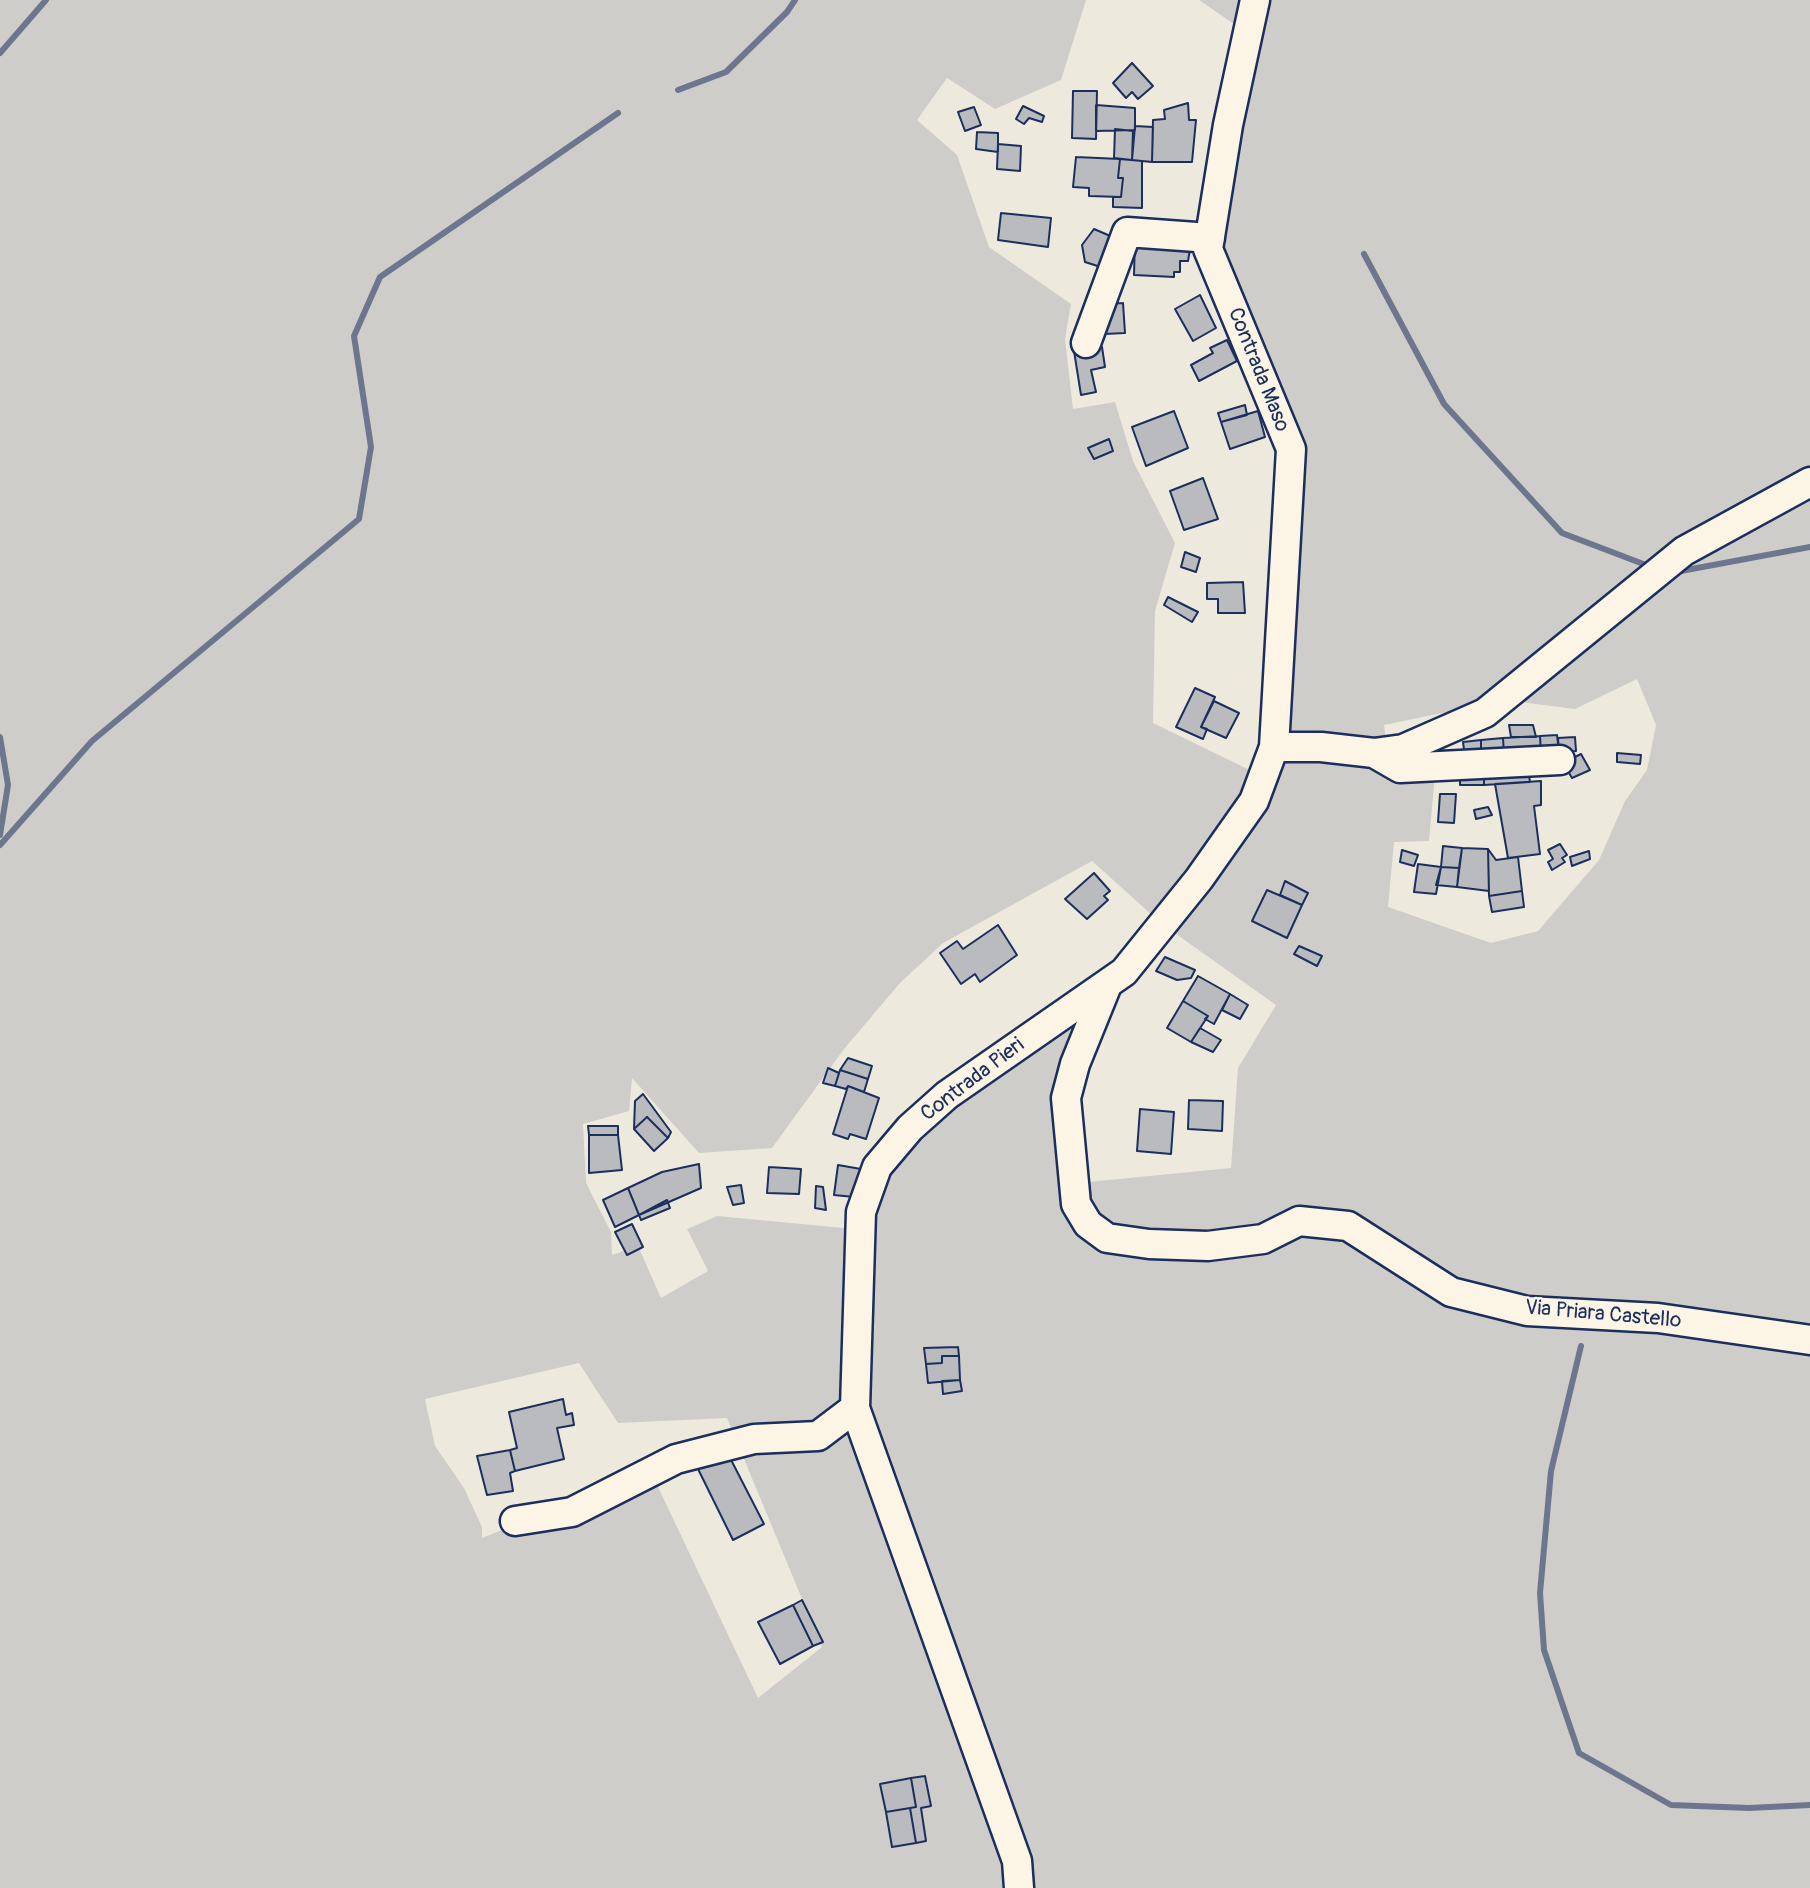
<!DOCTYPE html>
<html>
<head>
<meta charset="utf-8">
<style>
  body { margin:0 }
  canvas { display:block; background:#eee9dd }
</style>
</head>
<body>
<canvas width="1810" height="1888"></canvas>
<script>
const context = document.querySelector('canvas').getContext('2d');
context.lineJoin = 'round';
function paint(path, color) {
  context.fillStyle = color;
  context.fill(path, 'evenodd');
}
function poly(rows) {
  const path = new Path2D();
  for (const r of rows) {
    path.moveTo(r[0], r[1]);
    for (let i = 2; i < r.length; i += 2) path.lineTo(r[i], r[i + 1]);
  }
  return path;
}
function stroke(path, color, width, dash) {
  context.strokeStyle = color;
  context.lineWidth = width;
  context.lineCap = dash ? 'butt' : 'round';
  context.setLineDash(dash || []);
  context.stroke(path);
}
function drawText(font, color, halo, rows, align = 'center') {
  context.font = font + ' Pangolin,sans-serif';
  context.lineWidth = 5;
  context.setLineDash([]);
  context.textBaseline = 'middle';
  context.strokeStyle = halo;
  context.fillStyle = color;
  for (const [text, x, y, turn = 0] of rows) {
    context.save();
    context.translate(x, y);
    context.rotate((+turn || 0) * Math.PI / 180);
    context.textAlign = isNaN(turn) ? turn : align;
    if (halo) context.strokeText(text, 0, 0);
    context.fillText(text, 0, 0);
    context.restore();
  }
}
paint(poly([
  [0,0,1086,0,1061,80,995,109,947,78,917,120,957,155,989,247,1071,304,1065,339,1073,409,1115,402,1133,461,1175,543,1155,611,1153,723,1266,778,1295,503,1211,251,1250,35,1199,0,1810,0,1810,1888,0,1888],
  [1637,679,1656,725,1647,770,1625,801,1599,860,1538,931,1491,943,1388,907,1394,842,1429,841,1435,774,1389,763,1384,725,1505,700,1575,709],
  [1092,861,1162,924,1276,1005,1238,1068,1231,1168,1068,1184,1083,1027,1052,1024,899,1139,865,1230,717,1216,687,1229,708,1271,661,1298,638,1246,612,1255,611,1232,586,1183,583,1124,629,1111,632,1078,699,1153,772,1148,844,1049,900,983,943,943],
  [579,1363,618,1423,727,1418,822,1647,758,1698,650,1470,482,1538,482,1527,464,1488,435,1446,425,1399]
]), '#cfcdca');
stroke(poly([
  [0,53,46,0],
  [678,90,726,72,787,12,795,0],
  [1364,254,1444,404,1562,533,1646,565],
  [1681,571,1810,547],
  [0,737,8,785,0,835],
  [0,845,92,741,359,519,371,447,354,336,380,277,618,113],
  [1581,1346,1551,1471,1540,1593,1544,1650,1579,1753,1671,1805,1749,1808,1810,1805]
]), '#6c778f', 6);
const building = poly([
  [1132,63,1153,86,1138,99,1132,92,1126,98,1113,83,1132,63],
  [1073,91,1097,91,1096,139,1072,138,1073,91],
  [1188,103,1189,120,1196,120,1192,162,1152,162,1153,120,1165,119,1164,110,1188,103],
  [1096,105,1135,108,1135,130,1096,131,1096,105],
  [1023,106,1044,116,1042,122,1029,118,1024,124,1016,119,1023,106],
  [974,107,981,125,965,131,958,112,974,107],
  [1135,126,1153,127,1152,162,1132,160,1135,126],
  [1115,129,1133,131,1132,160,1114,158,1115,129],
  [977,132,998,133,998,152,976,149,977,132],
  [998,144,1021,146,1020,171,997,169,998,144],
  [1076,157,1120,159,1118,178,1123,178,1121,197,1089,196,1089,188,1073,187,1076,157],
  [1120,159,1142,161,1142,208,1113,207,1113,197,1121,197,1123,178,1118,178,1120,159],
  [1001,213,1051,218,1048,247,998,240,1001,213],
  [1094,229,1122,241,1110,270,1085,262,1082,245,1094,229],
  [1135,238,1191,243,1188,261,1180,261,1180,272,1174,272,1174,277,1134,275,1135,238],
  [1200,295,1216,328,1193,341,1175,309,1200,295],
  [1123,303,1125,333,1104,334,1102,304,1123,303],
  [1227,340,1237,361,1199,381,1191,365,1213,353,1210,348,1227,340],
  [1102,347,1105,367,1091,370,1096,392,1081,395,1074,351,1102,347],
  [1245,405,1247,415,1221,422,1218,413,1245,405],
  [1174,411,1188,448,1146,466,1132,427,1174,411],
  [1258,411,1265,437,1230,449,1221,422,1258,411],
  [1109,439,1113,451,1094,459,1088,448,1109,439],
  [1203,478,1218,519,1184,530,1170,491,1203,478],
  [1185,552,1200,558,1196,572,1181,567,1185,552],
  [1243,582,1245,613,1218,613,1218,599,1207,599,1207,583,1243,582],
  [1168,597,1198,612,1192,622,1164,605,1168,597],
  [1195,688,1215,697,1201,727,1207,729,1203,739,1176,727,1195,688],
  [1214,701,1239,713,1226,738,1201,727,1214,701],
  [1509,725,1533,725,1536,737,1511,737,1509,725],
  [1557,735,1559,752,1541,753,1540,736,1557,735],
  [1540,736,1541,753,1504,754,1503,738,1540,736],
  [1575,737,1576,751,1559,752,1558,738,1575,737],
  [1503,738,1504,754,1481,755,1481,740,1503,738],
  [1481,740,1481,755,1465,757,1463,742,1481,740],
  [1617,753,1641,755,1640,764,1617,762,1617,753],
  [1581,754,1590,770,1572,778,1563,763,1581,754],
  [1527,763,1530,782,1484,785,1484,766,1527,763],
  [1484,766,1484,785,1460,785,1460,768,1484,766],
  [1541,781,1541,805,1534,806,1540,854,1508,858,1495,784,1541,781],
  [1440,794,1456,794,1454,823,1438,822,1440,794],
  [1488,807,1492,815,1476,819,1474,810,1488,807],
  [1560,844,1567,855,1562,858,1565,862,1552,870,1548,862,1553,859,1548,850,1560,844],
  [1443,846,1462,848,1459,868,1441,867,1443,846],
  [1462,848,1488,849,1489,891,1457,887,1462,848],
  [1488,849,1496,860,1518,857,1522,891,1489,896,1488,849],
  [1402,850,1418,855,1414,866,1400,862,1402,850],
  [1589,851,1590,859,1572,866,1570,857,1589,851],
  [1418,864,1441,867,1436,894,1414,892,1418,864],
  [1441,867,1459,868,1457,887,1436,885,1441,867],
  [1094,873,1110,891,1104,896,1108,900,1087,919,1065,899,1094,873],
  [1285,881,1308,893,1302,905,1280,895,1285,881],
  [1267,890,1302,905,1287,938,1252,921,1267,890],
  [1522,891,1524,907,1492,912,1489,896,1522,891],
  [998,925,1017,955,980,982,975,974,961,984,940,953,957,941,963,949,998,925],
  [1299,946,1322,956,1317,966,1294,954,1299,946],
  [1165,957,1195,970,1191,978,1177,980,1156,971,1165,957],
  [1198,976,1230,994,1214,1024,1205,1019,1208,1016,1183,1001,1198,976],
  [1230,994,1248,1005,1240,1019,1222,1010,1230,994],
  [1183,1001,1208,1016,1191,1042,1167,1028,1183,1001],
  [1200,1028,1221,1040,1213,1052,1191,1042,1200,1028],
  [848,1058,872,1066,868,1079,840,1070,848,1058],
  [828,1068,839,1073,835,1086,823,1083,828,1068],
  [840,1070,868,1079,864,1092,848,1086,846,1089,835,1086,840,1070],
  [848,1086,879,1098,866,1139,850,1134,848,1139,833,1134,848,1086],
  [643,1094,671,1132,668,1138,647,1117,634,1129,635,1101,643,1094],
  [1189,1100,1223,1101,1222,1131,1188,1129,1189,1100],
  [1140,1109,1174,1112,1171,1154,1137,1151,1140,1109],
  [647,1117,668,1138,654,1151,634,1129,647,1117],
  [588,1126,618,1126,618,1135,589,1135,588,1126],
  [589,1135,618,1135,622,1170,589,1173,589,1135],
  [699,1164,701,1188,639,1215,628,1188,662,1172,699,1164],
  [838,1165,861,1169,854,1197,834,1195,838,1165],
  [769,1167,801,1169,799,1194,767,1193,769,1167],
  [741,1185,744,1203,733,1205,727,1187,741,1185],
  [816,1186,823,1187,826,1210,815,1208,816,1186],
  [628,1188,639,1215,615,1227,603,1200,628,1188],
  [667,1200,670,1208,641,1220,639,1215,667,1200],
  [632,1224,643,1247,627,1255,615,1232,632,1224],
  [958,1347,959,1356,942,1356,942,1363,926,1364,924,1348,958,1347],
  [942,1356,959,1356,960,1380,928,1383,926,1364,942,1363,942,1356],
  [960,1380,962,1391,943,1394,942,1381,960,1380],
  [563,1399,566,1415,572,1413,574,1425,557,1428,564,1459,515,1471,510,1450,517,1448,509,1412,563,1399],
  [510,1450,515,1471,510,1473,513,1491,487,1495,477,1456,510,1450],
  [728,1454,764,1524,733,1540,698,1469,728,1454],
  [802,1600,823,1642,813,1646,793,1605,802,1600],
  [793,1605,813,1646,780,1664,758,1622,793,1605],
  [925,1776,931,1806,921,1808,926,1841,916,1843,910,1808,916,1807,911,1778,925,1776],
  [911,1778,916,1807,886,1812,880,1784,911,1778],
  [910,1808,916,1843,892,1847,886,1812,910,1808]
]);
paint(building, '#babbbe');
stroke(building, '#1b2f5e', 2);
const minor = poly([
  [1086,343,1127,232,1210,238],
  [1274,747,1321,747,1374,753,1400,768,1560,760],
  [1374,753,1403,749,1485,713,1684,551,1810,482],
  [1107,985,1075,1064,1066,1098,1076,1204,1088,1224,1107,1238,1149,1244,1208,1246,1263,1239,1299,1221,1348,1226,1451,1292,1527,1311,1658,1318,1810,1340],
  [515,1521,572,1512,676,1459,754,1439,818,1436,855,1408],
  [1019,1888,1017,1861,855,1408,861,1212,877,1167,910,1128,947,1095,1124,972,1199,879,1254,801,1274,747,1291,449,1208,249,1228,125,1255,0]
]);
stroke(minor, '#1b2f5e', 33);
stroke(minor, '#fcf5e5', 28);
drawText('21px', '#1b2f5e', '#fcf5e5', [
  ["Contrada Maso",1258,370,68],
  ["Contrada Pieri",973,1080,-37],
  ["Via Priara Castello",1603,1315,5]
]);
</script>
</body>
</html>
